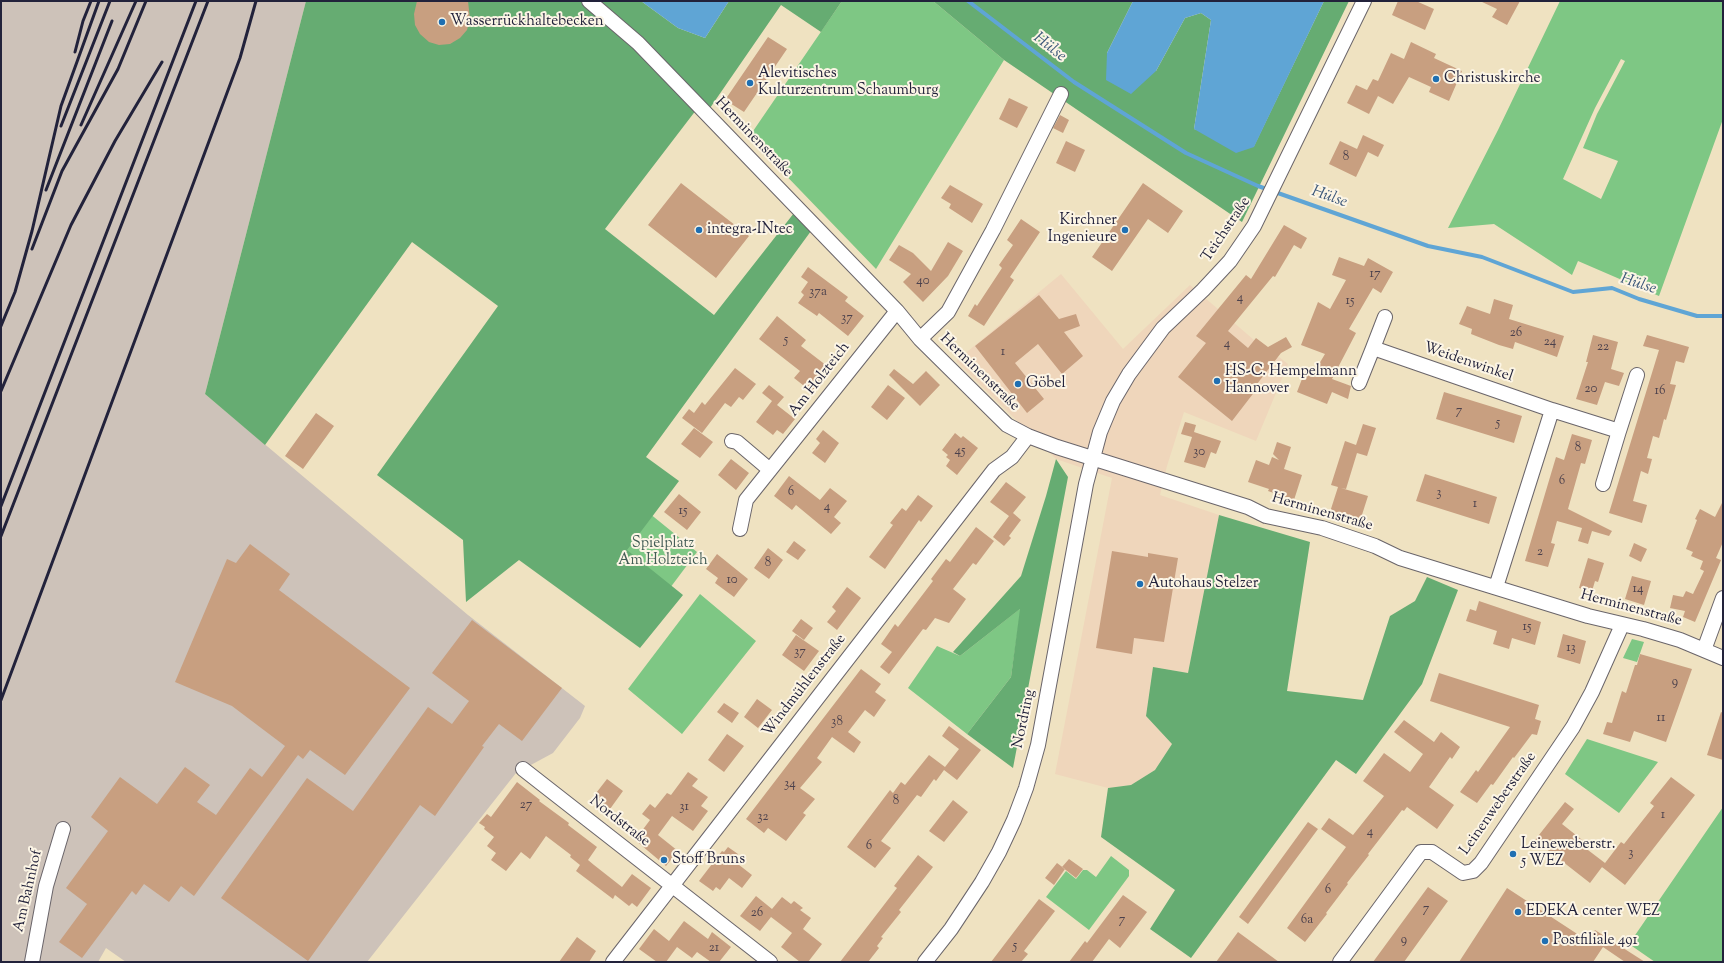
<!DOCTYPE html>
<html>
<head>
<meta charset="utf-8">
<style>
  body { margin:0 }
  #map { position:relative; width:1724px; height:963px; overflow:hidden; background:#efe2c1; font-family:"Sorts Mill Goudy",serif }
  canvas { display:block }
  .frame { position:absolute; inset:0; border:2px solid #22223b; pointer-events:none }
</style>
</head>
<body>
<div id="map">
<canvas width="1724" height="963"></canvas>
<div class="frame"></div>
</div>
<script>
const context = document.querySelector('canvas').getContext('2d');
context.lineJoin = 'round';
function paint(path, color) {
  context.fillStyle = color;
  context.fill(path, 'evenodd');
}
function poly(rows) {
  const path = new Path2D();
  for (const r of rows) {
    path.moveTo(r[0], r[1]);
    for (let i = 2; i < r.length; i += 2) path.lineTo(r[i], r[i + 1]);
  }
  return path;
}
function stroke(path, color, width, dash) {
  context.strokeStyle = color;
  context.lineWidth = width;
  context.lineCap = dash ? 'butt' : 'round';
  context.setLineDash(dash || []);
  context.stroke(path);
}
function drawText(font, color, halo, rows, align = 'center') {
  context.font = font + ' "Sorts Mill Goudy",serif';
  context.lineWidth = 4;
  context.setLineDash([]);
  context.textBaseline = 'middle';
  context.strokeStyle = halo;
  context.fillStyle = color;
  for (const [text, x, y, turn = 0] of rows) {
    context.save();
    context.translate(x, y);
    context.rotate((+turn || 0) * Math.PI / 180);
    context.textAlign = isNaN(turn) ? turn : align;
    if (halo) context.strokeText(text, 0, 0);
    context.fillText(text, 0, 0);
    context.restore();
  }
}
paint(poly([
  [1061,274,1123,349,1190,285,1254,340,1277,358,1279,357,1288,364,1256,441,1184,412,1167,466,1160,495,1219,515,1188,673,1153,667,1146,716,1172,744,1155,770,1131,785,1108,788,1055,774,1112,478,1056,459,956,361]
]), '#efd6bb');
paint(poly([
  [1,1,306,1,205,394,468,615,585,706,580,718,553,753,516,773,367,962,126,962,106,948,98,962,1,962,1,278,2,274,1,273]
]), '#cdc2b9');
paint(poly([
  [842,1,933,1,1004,60,876,269,749,137],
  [1560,1,1723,1,1723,119,1659,296,1578,261,1572,275,1494,224,1448,228,1498,130],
  [1621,59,1625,61,1597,114,1583,148,1618,161,1601,199,1563,179,1595,108],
  [649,513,697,552,670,588,623,549],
  [700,594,756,641,682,734,628,689],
  [1021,608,1011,677,967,734,908,688,937,646,960,656],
  [1632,639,1644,642,1637,662,1623,658],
  [1587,739,1658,762,1619,813,1565,774],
  [1723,807,1723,962,1655,962,1629,944],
  [1111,856,1129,870,1129,876,1089,930,1046,897,1066,871,1076,879,1083,870,1087,870,1096,877]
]), '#7ec784');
paint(poly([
  [306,1,641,1,678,28,705,38,729,1,842,1,821,32,781,5,710,108,703,101,605,229,714,315,794,213,811,231,646,457,679,481,627,550,683,595,640,648,519,560,466,602,463,540,377,475,498,306,412,242,265,445,205,394],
  [933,1,1133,1,1107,53,1156,71,1185,18,1201,13,1211,20,1194,129,1254,146,1324,1,1349,1,1242,222,1004,60],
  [1056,459,1068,477,1013,768,967,734,1011,677,1020,609,960,656,953,652,1021,576,1046,496],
  [1219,515,1310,542,1287,691,1363,700,1390,616,1415,601,1427,577,1458,590,1422,684,1356,774,1336,760,1191,958,1150,929,1175,890,1101,837,1108,788,1131,785,1155,770,1172,744,1146,716,1153,667,1188,673]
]), '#66ac72');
paint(poly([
  [641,1,729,1,705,38,678,28],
  [1133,1,1324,1,1254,147,1236,153,1194,129,1211,20,1201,13,1185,18,1156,71,1131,94,1106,80,1107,53]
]), '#5fa5d5');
stroke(poly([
  [968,1,1074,82,1186,153,1258,186,1428,246,1482,257,1573,292,1612,288,1639,299,1697,316,1723,316]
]), '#5fa5d5', 4);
paint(poly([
  [417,1,468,1,470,19,467,30,460,38,450,44,439,45,429,42,420,34,415,25,414,14],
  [1398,1,1416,1,1434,9,1425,30,1392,15],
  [1480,1,1520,1,1507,25,1492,17,1497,9],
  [768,37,787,49,744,112,725,100],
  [1411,42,1436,54,1434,58,1462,71,1449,101,1429,92,1431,87,1409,77,1393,104,1378,96,1369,114,1347,103,1356,85,1367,90,1373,79,1378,81,1391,53,1404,59],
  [1009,98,1028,107,1017,128,999,119],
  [1060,115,1069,120,1063,133,1053,128],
  [1363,135,1384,145,1378,157,1368,152,1356,177,1329,164,1340,141,1357,149],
  [1066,141,1085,150,1075,172,1056,163],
  [681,183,749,236,716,278,648,225],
  [1143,183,1183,211,1168,233,1148,219,1112,271,1092,257],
  [950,185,983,204,972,223,949,208,951,204,941,198],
  [1021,219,1040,232,1010,277,1014,280,984,326,968,316,975,304,977,306,1002,268,999,265,1013,245,1007,240],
  [1284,225,1307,238,1301,249,1294,245,1275,277,1273,276,1228,331,1248,348,1256,338,1268,347,1286,337,1292,347,1281,353,1257,384,1259,386,1232,421,1178,377,1206,343,1196,336,1246,275,1251,279],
  [948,242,963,251,948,276,923,302,903,282,911,274,889,260,899,245,913,253,931,271],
  [1339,257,1364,266,1368,258,1393,272,1381,293,1373,288,1349,329,1356,333,1332,379,1351,386,1348,399,1332,392,1327,404,1297,392,1305,371,1313,374,1325,354,1301,345,1318,302,1330,309,1346,280,1332,275],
  [808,267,848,297,845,301,864,316,848,336,819,313,817,316,798,303,804,295,801,292,808,282,801,277],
  [1039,295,1059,319,1076,314,1080,326,1064,332,1083,356,1062,374,1038,344,1015,363,1044,399,1027,413,975,346],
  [1494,299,1513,305,1509,319,1564,336,1557,357,1515,342,1513,349,1499,345,1471,334,1472,329,1459,324,1467,306,1490,314],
  [777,316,806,340,801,346,831,369,813,393,794,378,800,371,759,339],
  [1593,335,1618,342,1611,369,1624,373,1619,386,1605,382,1597,405,1576,399,1588,362,1586,362],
  [1647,335,1689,347,1684,363,1676,361,1670,384,1676,385,1666,420,1664,419,1659,438,1653,436,1647,458,1652,459,1648,474,1641,471,1633,501,1647,505,1642,523,1609,513,1659,350,1643,346],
  [735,368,756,384,743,400,739,397,731,407,725,403,702,433,682,418,689,409,694,413,702,402,705,405],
  [894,369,913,384,926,371,940,385,920,406,889,375],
  [769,385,784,397,777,405,795,419,783,434,777,430,773,435,756,422,772,401,762,393],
  [888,385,905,398,887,420,871,407],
  [1444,392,1522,416,1514,443,1436,419],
  [316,413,334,426,303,469,285,456],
  [1185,422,1196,425,1194,432,1221,441,1216,454,1211,452,1205,468,1184,462,1192,437,1181,434],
  [1363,424,1376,428,1367,456,1357,453,1346,489,1341,488,1368,496,1360,521,1330,512,1338,487,1331,485,1345,441,1356,445],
  [694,428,713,442,700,458,681,444],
  [823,430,839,443,825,463,812,453,820,443,816,439],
  [955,433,961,438,963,436,978,448,957,475,946,466,950,460,946,457,948,455,942,450],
  [1572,434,1592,440,1585,464,1581,463,1568,509,1612,531,1609,536,1592,531,1588,544,1578,541,1582,528,1557,521,1551,543,1555,544,1548,567,1525,561,1556,457,1564,460],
  [1277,442,1291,447,1284,469,1302,475,1294,500,1268,491,1269,489,1248,482,1256,460,1269,465,1272,457,1279,460,1273,454],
  [731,459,749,473,736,490,718,475],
  [1425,474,1497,497,1489,524,1416,501],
  [789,476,820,500,830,488,847,501,834,517,841,523,831,534,796,505,792,510,774,496],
  [1006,482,1026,497,1013,513,1021,520,1009,536,1011,538,1004,546,993,537,1009,516,990,502],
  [679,494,701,512,687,530,664,512],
  [918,495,933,506,921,522,919,520,885,569,869,557,893,525,890,523,902,508,906,511],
  [1723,501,1723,542,1716,558,1721,560,1695,622,1683,617,1685,611,1670,608,1673,595,1683,597,1686,591,1693,594,1704,571,1700,569,1703,561,1691,556,1693,552,1686,549,1697,520,1695,519,1700,509,1715,517],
  [976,527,994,541,976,565,973,563,953,589,966,599,949,623,935,618,926,630,923,629,889,674,880,667,892,652,881,644,895,624,898,627,933,581,931,579,946,559,950,562],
  [794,541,806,550,798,560,786,552],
  [1634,543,1647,549,1641,562,1629,556],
  [250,544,290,574,279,590,410,688,345,775,310,750,303,759,298,755,194,896,181,886,169,902,144,884,136,895,132,891,82,958,59,942,87,904,66,888,108,831,91,817,120,777,157,804,185,767,210,785,197,802,216,815,250,768,262,777,285,746,232,706,175,682,227,559,236,563],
  [768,548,783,560,769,579,754,568],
  [1112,551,1148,557,1148,553,1178,558,1164,642,1134,638,1132,654,1096,648],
  [717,554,748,579,734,597,715,583,718,578,706,569],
  [1588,558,1604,563,1598,582,1595,581,1592,591,1579,588],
  [1632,576,1651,581,1644,605,1625,599],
  [847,587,861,598,837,630,827,622,836,611,832,607],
  [1479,601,1541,622,1535,645,1512,638,1509,649,1493,644,1497,631,1466,621,1470,609,1476,611],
  [801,619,813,628,804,640,792,631],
  [472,620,562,688,522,741,499,724,482,746,484,747,435,816,420,805,308,961,221,898,307,778,353,811,428,707,452,724,469,701,432,673],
  [1563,634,1586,641,1580,664,1557,657],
  [796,635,819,651,804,671,782,655],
  [1640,654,1692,669,1666,742,1634,731,1630,742,1603,734,1607,722,1612,723,1622,691,1626,693,1635,665,1637,665],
  [861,669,881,684,875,692,886,700,874,717,865,710,848,732,861,742,854,753,832,737,817,758,822,762,800,788,815,799,803,813,806,815,786,841,768,828,764,833,746,819],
  [1439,673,1539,705,1535,719,1541,721,1537,735,1532,734,1514,758,1513,757,1493,785,1491,784,1477,803,1460,792,1476,770,1478,772,1510,727,1430,701],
  [757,699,772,710,758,728,744,717],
  [724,703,739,713,732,723,717,712],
  [1721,712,1723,713,1723,760,1707,755],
  [1404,720,1434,742,1441,732,1460,747,1452,759,1450,757,1429,787,1454,805,1437,829,1407,807,1404,811,1402,810,1368,854,1369,855,1347,883,1348,884,1326,913,1327,914,1305,942,1287,928,1346,847,1321,829,1329,818,1353,835,1384,796,1363,781,1384,753,1410,772,1423,754,1394,732],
  [949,726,981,750,957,780,944,770,936,781,934,779,921,797,917,795,881,841,891,848,875,868,847,847,890,790,893,793,901,782,905,785,929,755,945,767,959,749,942,736],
  [727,734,744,746,724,772,708,760],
  [688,772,698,779,692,786,708,797,701,806,708,811,693,831,672,816,658,835,678,851,666,866,635,840,650,820,642,814,650,804,655,808,667,793,671,795],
  [1671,777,1695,795,1625,885,1602,867,1621,842,1624,844,1654,806,1650,803],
  [607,779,623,791,610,809,593,797],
  [517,782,540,800,539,801,569,823,568,825,597,847,588,860,594,865,622,887,632,874,651,888,637,907,632,903,629,906,615,895,613,899,576,871,580,865,570,857,571,855,546,836,530,859,521,852,506,871,491,860,496,853,487,846,494,837,484,829,485,827,479,823,487,814,491,817],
  [953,800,968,812,944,842,929,831],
  [1565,802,1574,809,1562,824,1586,843,1584,847,1605,863,1590,883,1535,840],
  [1308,822,1318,829,1248,924,1239,917],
  [728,847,738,854,734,861,752,875,742,888,729,878,720,890,716,887,713,891,699,881,722,851,724,852],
  [918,855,933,867,899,910,901,912,881,937,883,938,877,946,879,948,868,962,840,962,897,888,894,886],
  [1069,859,1083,869,1076,878,1062,867],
  [1057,863,1065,869,1054,885,1045,878],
  [1428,887,1448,901,1404,962,1373,962],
  [1507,888,1588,941,1595,930,1645,962,1625,962,1603,947,1593,962,1459,962],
  [1123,895,1147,912,1120,948,1109,939,1092,962,1069,962,1085,941,1087,943],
  [756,896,772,909,782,897,791,904,794,901,803,908,800,910,811,918,803,929,822,944,808,962,800,962,781,947,792,933,771,917,760,931,740,916],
  [1039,899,1055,911,1024,951,1028,954,1021,962,991,962],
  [684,921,708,939,712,932,731,947,719,962,711,962,697,952,692,958,677,947,666,962,657,962,639,949,654,929,669,941],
  [1238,932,1279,962,1216,962],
  [577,937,596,951,589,962,559,962]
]), '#c89f80');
const street = poly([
  [589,1,638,43,897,311,920,339,1007,425,1028,436,1057,447,1248,507,1266,516,1322,528,1375,546,1400,558,1588,616,1643,629,1680,640,1723,658],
  [1385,317,1373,348,1552,410,1619,431,1637,375],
  [920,339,948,312,993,230,1061,94],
  [1359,383,1373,348],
  [732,441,737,442,770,470],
  [1603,484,1619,431],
  [740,529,746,500,897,311],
  [1496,587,1552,410],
  [1704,650,1723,598],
  [523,769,770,962],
  [32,962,46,886,63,829],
  [613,962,994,470,1012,457,1028,436],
  [925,962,951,929,982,882,999,852,1014,820,1026,788,1038,745,1086,484,1100,432,1113,401,1129,374,1163,328,1203,290,1230,261,1254,226,1364,1],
  [1340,962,1421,852,1432,852,1463,873,1473,871,1481,863,1573,727,1592,692,1622,625]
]);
stroke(street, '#6a656a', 16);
stroke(street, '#fff', 14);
stroke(poly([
  [75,52,83,21,91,1],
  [81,125,136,1],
  [61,126,110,1],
  [46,190,112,21],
  [32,249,62,171,118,69,146,1],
  [1,326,15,292,32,231,61,106,99,1],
  [1,391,71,225,115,141,162,62],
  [1,506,196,1],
  [1,536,208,1],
  [1,700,240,58,256,1]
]), '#22223b', 3);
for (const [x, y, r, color] of [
  [442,22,4,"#1f6fb2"],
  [1436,79,4,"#1f6fb2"],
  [750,83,4,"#1f6fb2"],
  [699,230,4,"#1f6fb2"],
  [1125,230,4,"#1f6fb2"],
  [1217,381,4,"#1f6fb2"],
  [1018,384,4,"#1f6fb2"],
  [1140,584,4,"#1f6fb2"],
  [1513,854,4,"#1f6fb2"],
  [664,860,4,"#1f6fb2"],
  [1518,912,4,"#1f6fb2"],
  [1545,941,4,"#1f6fb2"]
]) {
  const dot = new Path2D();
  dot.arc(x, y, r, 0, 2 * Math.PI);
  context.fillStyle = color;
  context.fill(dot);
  stroke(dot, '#fcf5e5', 1.5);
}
drawText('13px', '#4c414c', null, [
  ["8",1346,158],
  ["17",1375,275],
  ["40",923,282],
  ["37a",818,293],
  ["4",1240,299],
  ["15",1350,302],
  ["37",847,319],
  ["26",1516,334],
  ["5",786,341],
  ["24",1550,343],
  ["4",1227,345],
  ["22",1603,348],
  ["1",1003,353],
  ["20",1591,390],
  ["16",1660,392],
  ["7",1459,412],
  ["5",1498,424],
  ["8",1578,449],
  ["45",960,452],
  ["30",1199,453],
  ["6",1562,482],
  ["6",791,493],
  ["3",1439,494],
  ["1",1475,505],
  ["4",827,508],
  ["15",683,512],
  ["2",1540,553],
  ["8",768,564],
  ["10",732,581],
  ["14",1638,590],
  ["15",1527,628],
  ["13",1571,649],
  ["37",800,653],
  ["9",1675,683],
  ["11",1661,719],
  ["38",837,723],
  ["34",790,785],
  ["8",896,802],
  ["27",526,806],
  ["31",684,808],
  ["1",1663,816],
  ["32",763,818],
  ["4",1370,833],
  ["6",869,847],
  ["3",1631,854],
  ["6",1328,891],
  ["7",1426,910],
  ["26",757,914],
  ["7",1122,921],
  ["6a",1307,921],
  ["9",1404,941],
  ["5",1015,947],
  ["21",714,949]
]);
drawText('15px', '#22223b', '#fcf5e5', [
  ["Wasserrückhaltebecken",450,22],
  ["Alevitisches",758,74],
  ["Kulturzentrum Schaumburg",758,91],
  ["Christuskirche",1444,79],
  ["Kirchner",1117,221,"right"],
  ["Ingenieure",1117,238,"right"],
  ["integra-INtec",707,230],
  ["HS-C. Hempelmann",1225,372],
  ["Hannover",1225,389],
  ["Göbel",1026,384],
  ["Autohaus Stelzer",1148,584],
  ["Leineweberstr.",1521,845],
  ["5 WEZ",1521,862],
  ["Stoff Bruns",672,860],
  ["EDEKA center WEZ",1526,912],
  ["Postfiliale 491",1553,941]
], 'left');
drawText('15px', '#22223b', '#fcf5e5', [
  ["Herminenstraße",753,138,46],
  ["Teichstraße",1227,230,-56],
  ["Weidenwinkel",1468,363,19],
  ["Herminenstraße",979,373,44],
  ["Am Holzteich",820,380,-52],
  ["Herminenstraße",1322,513,16],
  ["Herminenstraße",1631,609,15],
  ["Windmühlenstraße",805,686,-52],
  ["Nordring",1025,719,-78],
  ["Leinenweberstraße",1499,804,-55],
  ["Nordstraße",619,822,38],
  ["Am Bahnhof",29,891,-77]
]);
drawText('15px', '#425c55', '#fcf5e5', [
  ["Spielplatz",663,544],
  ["Am Holzteich",663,561]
]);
drawText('italic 16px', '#3a5679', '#fcf5e5', [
  ["Hülse",1049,48,38],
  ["Hülse",1329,198,19],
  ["Hülse",1638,285,18]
]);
</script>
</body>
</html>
